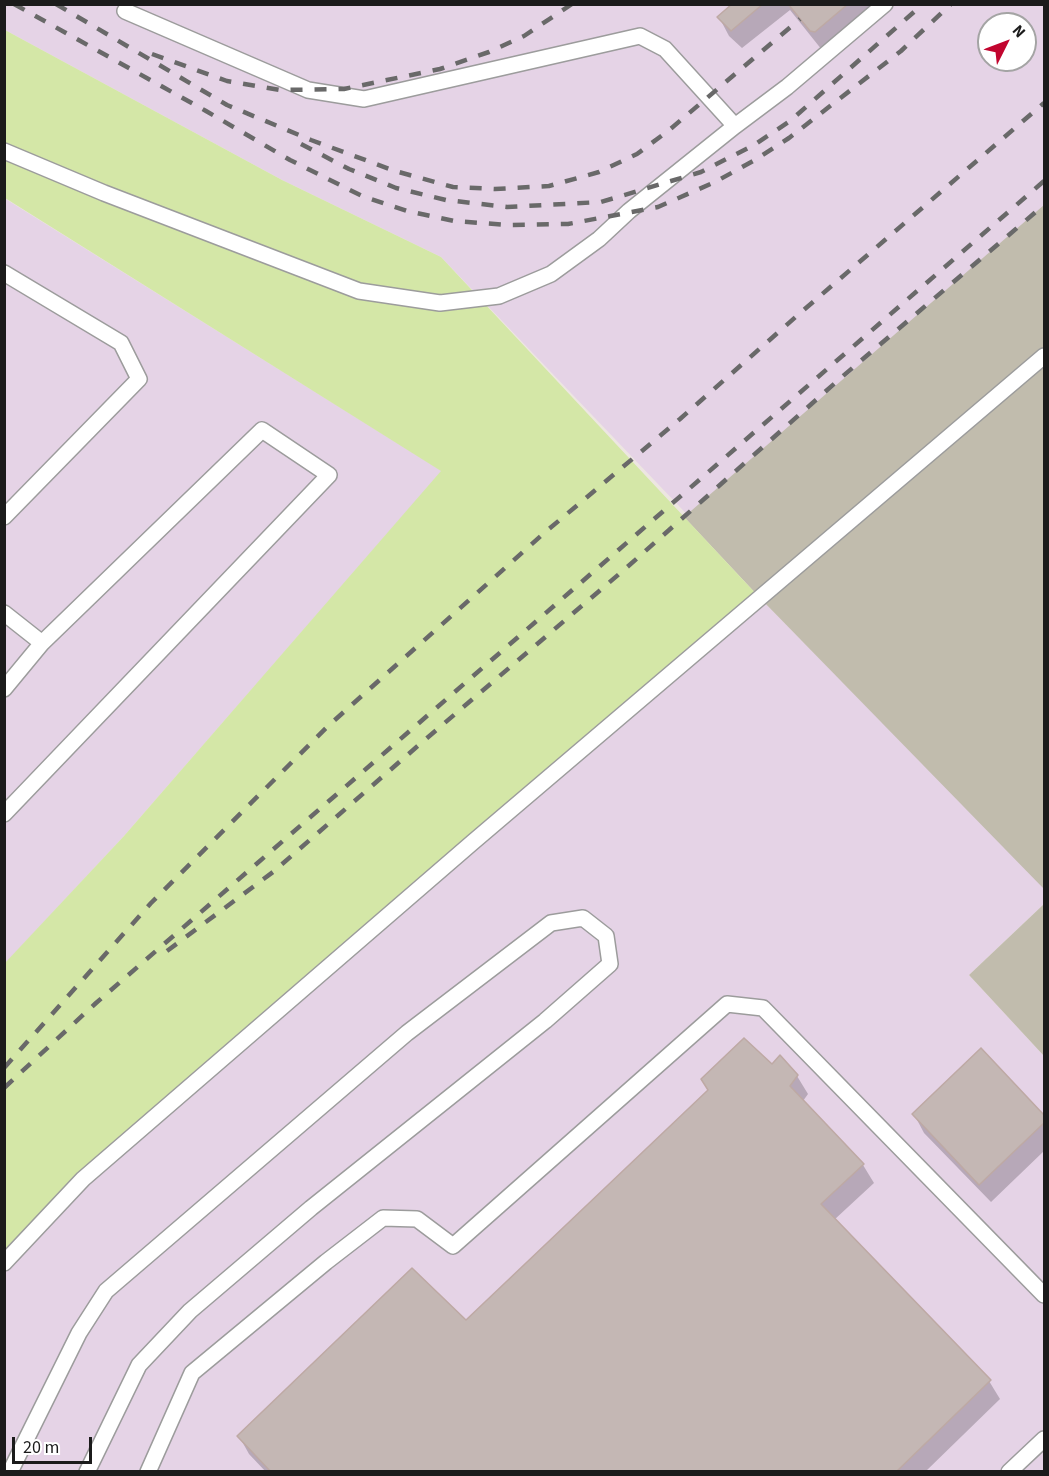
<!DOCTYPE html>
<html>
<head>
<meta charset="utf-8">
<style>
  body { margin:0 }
  #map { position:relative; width:1049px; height:1476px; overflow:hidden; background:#ede6e1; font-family:"Source Sans 3",sans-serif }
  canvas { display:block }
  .frame { position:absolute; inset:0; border:6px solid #1b1b1b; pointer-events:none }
  .north { position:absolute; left:977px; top:12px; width:60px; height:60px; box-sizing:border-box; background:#fff; border:2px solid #a4a4a4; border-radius:50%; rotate:48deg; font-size:16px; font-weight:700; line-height:24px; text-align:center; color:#1b1b1b }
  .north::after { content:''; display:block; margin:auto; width:21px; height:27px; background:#c2052f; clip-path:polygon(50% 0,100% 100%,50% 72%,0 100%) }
  .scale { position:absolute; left:12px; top:1437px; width:80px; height:27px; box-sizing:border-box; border:3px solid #1b1b1b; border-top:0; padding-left:8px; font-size:18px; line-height:21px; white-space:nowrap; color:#1b1b1b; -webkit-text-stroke:4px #fff; paint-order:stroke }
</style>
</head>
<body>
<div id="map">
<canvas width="1049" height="1476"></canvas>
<div class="frame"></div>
<div class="north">N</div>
<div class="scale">20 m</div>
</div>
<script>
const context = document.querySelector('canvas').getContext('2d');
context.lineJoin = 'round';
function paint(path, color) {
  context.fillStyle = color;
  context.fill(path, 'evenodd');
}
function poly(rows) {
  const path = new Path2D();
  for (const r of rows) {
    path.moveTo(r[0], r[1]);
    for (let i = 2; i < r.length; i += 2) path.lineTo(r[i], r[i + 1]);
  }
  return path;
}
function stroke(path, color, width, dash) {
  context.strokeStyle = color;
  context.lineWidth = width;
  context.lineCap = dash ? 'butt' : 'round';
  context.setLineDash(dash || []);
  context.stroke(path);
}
paint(poly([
  [5,5,1044,5,1044,904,969,975,1044,1056,1044,1471,5,1471,4,1263,30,1235,760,598,1002,844,441,257,282,180,5,30],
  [989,24,1025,24,1025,60,989,60],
  [4,198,442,471,124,836,5,964]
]), '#e5d3e6');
paint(poly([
  [1044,205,1044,889,760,598,684,517],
  [1044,904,1044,1056,969,975]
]), '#c1bcad');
paint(poly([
  [5,30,282,180,441,257,760,598,83,1179,5,1263,4,964,124,836,441,471,5,198]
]), '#d4e7a7');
paint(poly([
  [734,4,879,4,822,50,790,10,742,48,729,36,719,17],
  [981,1050,1044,1117,1044,1151,991,1202,924,1133,914,1114],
  [772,1066,797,1076,808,1094,803,1101,863,1165,874,1183,834,1220,989,1381,1000,1399,925,1472,266,1472,249,1454,239,1436,466,1322]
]), '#0003');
const building = poly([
  [732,4,763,4,731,31,717,17,732,4],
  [788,4,848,4,815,32,810,31,788,4],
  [744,1038,772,1064,780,1055,798,1075,790,1086,864,1164,821,1204,991,1380,896,1472,271,1472,237,1436,412,1268,466,1320,708,1090,701,1079,744,1038],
  [981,1048,1044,1115,1044,1123,979,1185,912,1114,981,1048]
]);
paint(building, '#c4b7b4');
stroke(building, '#bea9a4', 1.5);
const service = poly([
  [125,11,308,90,364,99,640,36,665,49,735,126],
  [4,151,104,193,359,291,440,303,499,296,551,274,599,239,629,211,735,126,787,87,885,4],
  [4,273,121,343,139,379,4,517],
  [4,613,42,643],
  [4,689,42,643,262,430,329,475,4,814],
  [4,1263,83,1179,473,842,1044,356],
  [10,1472,79,1333,106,1291,407,1033,551,923,583,918,606,936,610,964,545,1021,311,1208,190,1311,139,1365,87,1472],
  [148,1472,192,1373,326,1262,383,1218,417,1219,453,1246,727,1004,763,1008,1044,1295],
  [1009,1472,1044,1439]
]);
stroke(service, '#9c9c9c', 18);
stroke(service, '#fff', 15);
stroke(poly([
  [14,4,206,111,290,160,362,196,407,211,454,221,508,225,568,224,658,207,715,182,755,160,789,138,901,51,951,4],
  [56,4,227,105,311,140,395,171,453,187,495,189,549,186,599,172,637,154,668,131,800,19],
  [152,54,227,81,280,90,344,89,440,69,489,52,524,36,572,4],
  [301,144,349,169,396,188,446,200,507,207,601,202,701,172,754,145,790,121,923,4],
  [167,951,273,872,420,744,625,569,843,376,1044,205],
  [4,1068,151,903,327,727,543,534,680,419,799,314,1044,103],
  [4,1088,96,1003,1044,181]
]), '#696969', 4.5, [12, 12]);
</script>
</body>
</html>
